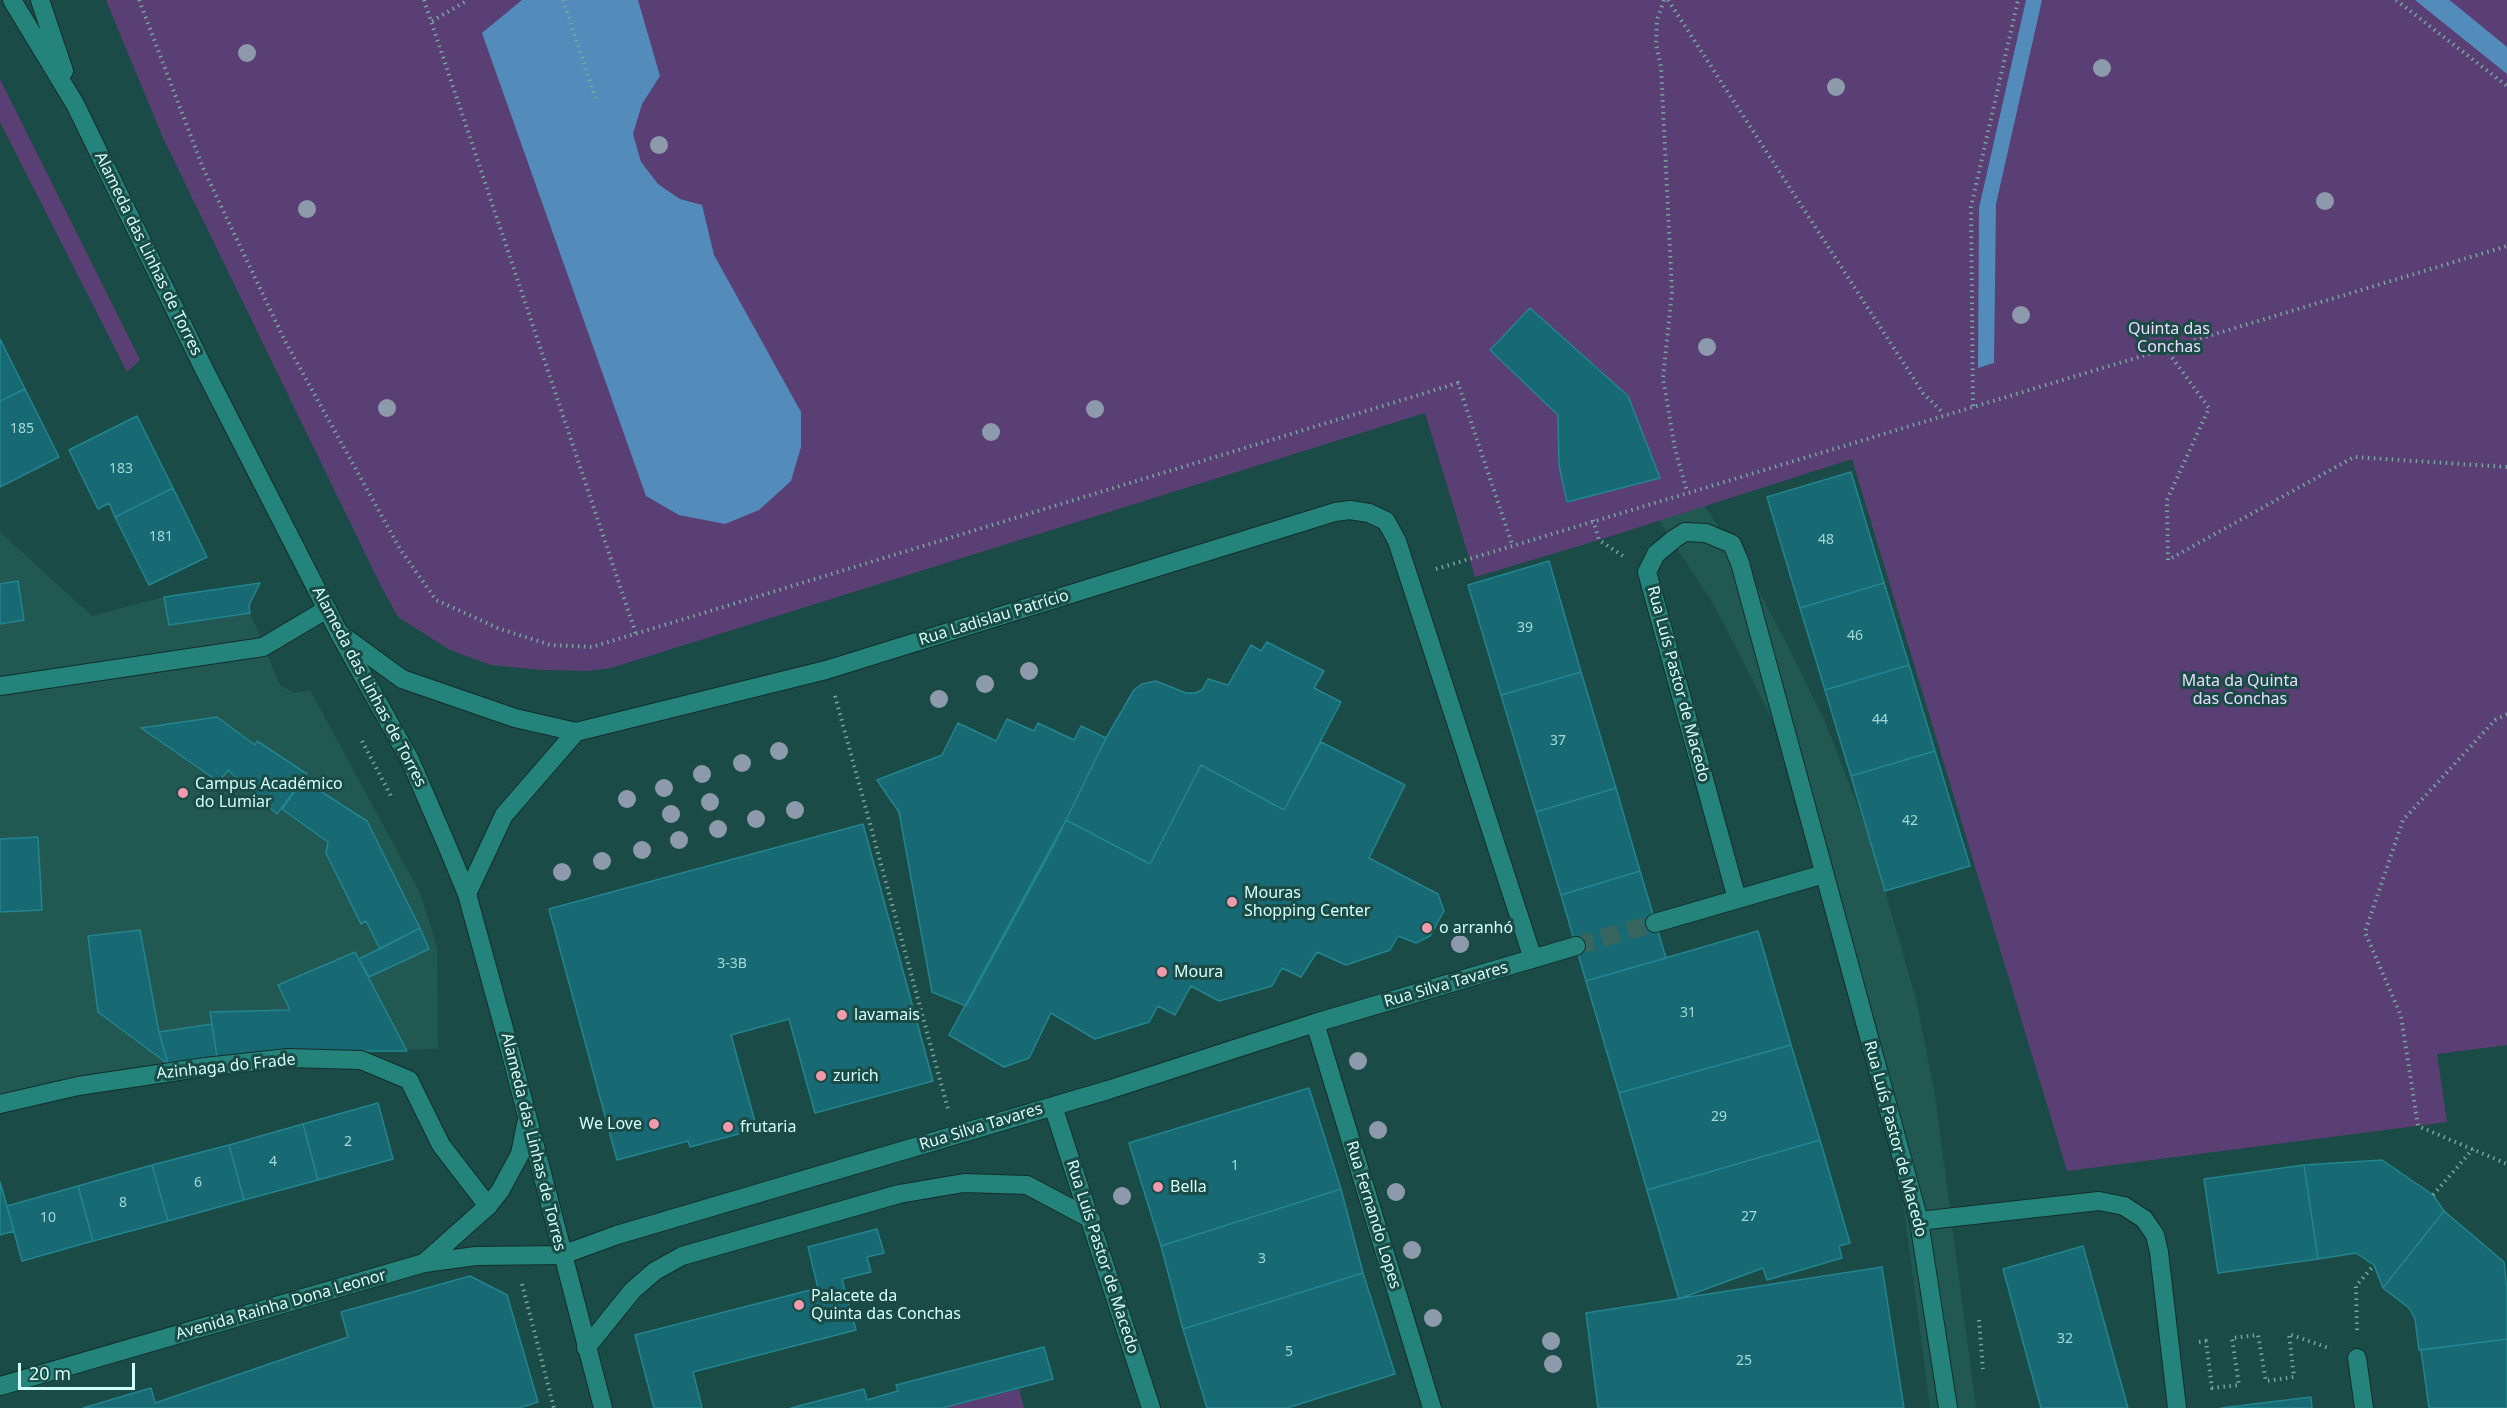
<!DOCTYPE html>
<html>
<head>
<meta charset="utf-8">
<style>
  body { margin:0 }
  #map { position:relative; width:2507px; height:1408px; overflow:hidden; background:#1b4b46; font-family:"Noto Sans",sans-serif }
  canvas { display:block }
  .scale { position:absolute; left:18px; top:1363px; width:117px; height:27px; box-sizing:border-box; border:3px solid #d4fef8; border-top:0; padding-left:8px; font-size:18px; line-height:21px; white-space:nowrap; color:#d4fef8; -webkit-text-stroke:4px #1b4b46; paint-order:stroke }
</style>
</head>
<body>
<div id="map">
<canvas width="2507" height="1408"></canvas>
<div class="scale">20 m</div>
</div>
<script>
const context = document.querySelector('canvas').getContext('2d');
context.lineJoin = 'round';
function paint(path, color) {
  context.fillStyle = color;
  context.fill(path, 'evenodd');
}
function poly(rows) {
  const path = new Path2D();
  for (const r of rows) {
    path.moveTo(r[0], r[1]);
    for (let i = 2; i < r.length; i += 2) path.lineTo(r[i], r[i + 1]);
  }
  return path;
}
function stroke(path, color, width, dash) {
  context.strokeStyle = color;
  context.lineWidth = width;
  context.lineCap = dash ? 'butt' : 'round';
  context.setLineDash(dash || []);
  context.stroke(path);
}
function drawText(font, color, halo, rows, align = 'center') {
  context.font = font + ' "Noto Sans",sans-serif';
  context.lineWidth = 6;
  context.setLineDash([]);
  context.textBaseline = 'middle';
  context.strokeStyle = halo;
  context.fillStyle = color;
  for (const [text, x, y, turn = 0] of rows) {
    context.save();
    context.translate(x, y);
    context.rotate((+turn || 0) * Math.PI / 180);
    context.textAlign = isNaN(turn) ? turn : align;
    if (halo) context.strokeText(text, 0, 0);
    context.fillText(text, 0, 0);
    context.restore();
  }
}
paint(poly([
  [1654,429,1751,576,1788,646,1826,724,1870,838,1917,1003,1935,1095,1976,1408,1930,1408,1902,1193,1871,1013,1825,853,1783,743,1746,667,1711,600,1617,457],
  [0,532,92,616,164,597,260,583,249,605,250,613,280,685,294,693,310,690,420,893,437,947,438,1049,305,1051,0,1095]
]), '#225852');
paint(poly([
  [106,0,2507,0,2507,1045,2437,1054,2447,1122,2067,1171,1852,459,1599,540,1475,577,1425,413,611,668,588,671,541,670,491,665,450,650,398,617,381,586,163,138],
  [0,79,140,360,127,372,0,122],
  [1019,1389,1024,1408,942,1408]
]), '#593f74');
paint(poly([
  [522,0,638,0,660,76,642,104,633,134,641,162,658,184,680,199,702,205,714,255,801,412,801,447,791,481,759,510,725,524,679,515,646,496,482,33],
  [2026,0,2042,0,1996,204,1994,363,1978,368,1979,208],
  [2415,0,2449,0,2452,2,2507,47,2507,74]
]), '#538bbb');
const building = poly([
  [1530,308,1628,396,1660,478,1567,502,1559,465,1558,415,1490,350,1530,308],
  [0,339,25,389,0,401,0,339],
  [25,389,59,457,0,487,0,401,25,389],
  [137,416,173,488,115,517,109,503,98,509,69,450,137,416],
  [1851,472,1884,583,1800,608,1767,497,1851,472],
  [173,488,207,557,149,585,115,517,173,488],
  [1549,561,1581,672,1501,695,1468,585,1549,561],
  [18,581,24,620,0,624,0,584,18,581],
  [260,583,249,605,250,613,169,625,164,597,260,583],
  [1884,583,1909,665,1825,690,1800,608,1884,583],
  [1267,642,1324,671,1314,688,1341,702,1284,810,1201,765,1150,864,1066,820,1106,738,1134,690,1142,684,1156,681,1186,693,1195,693,1202,690,1208,679,1228,685,1251,645,1261,651,1267,642],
  [1909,665,1935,751,1851,776,1825,690,1909,665],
  [1581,672,1616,788,1536,812,1501,695,1581,672],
  [217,717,255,745,257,741,307,774,277,814,228,770,219,782,141,728,217,717],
  [1007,719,1034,731,1038,723,1074,740,1081,726,1106,738,1053,847,966,1006,932,992,899,812,877,780,942,755,958,723,996,741,1007,719],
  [1321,742,1405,785,1369,858,1438,894,1444,911,1430,936,1416,943,1398,936,1390,950,1346,965,1317,952,1301,977,1282,968,1272,986,1219,1001,1191,986,1175,1015,1158,1006,1149,1022,1095,1039,1051,1013,1029,1058,1004,1067,949,1035,1066,820,1150,864,1201,765,1284,810,1321,742],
  [1935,751,1970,866,1885,891,1851,776,1935,751],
  [303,780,367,821,420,928,380,949,366,921,361,924,326,853,328,842,282,809,303,780],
  [1616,788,1640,871,1561,895,1536,812,1616,788],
  [863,824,933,1081,815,1113,789,1019,731,1035,757,1129,690,1147,688,1141,617,1160,549,909,863,824],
  [38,837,42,910,0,912,0,839,38,837],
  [1640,871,1666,958,1586,981,1561,895,1640,871],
  [420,928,429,949,369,977,359,959,420,928],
  [140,930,159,1032,168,1064,98,1012,88,936,140,930],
  [1758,931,1791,1045,1619,1093,1586,981,1758,931],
  [355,952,407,1051,305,1051,217,1058,210,1012,290,1010,278,985,355,952],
  [212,1024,217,1058,168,1064,159,1032,212,1024],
  [1791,1045,1820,1140,1647,1190,1619,1093,1791,1045],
  [1309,1088,1341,1189,1161,1246,1129,1143,1309,1088],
  [378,1103,393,1159,318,1180,303,1124,378,1103],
  [303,1124,318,1180,244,1200,229,1145,303,1124],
  [1820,1140,1850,1243,1839,1246,1842,1258,1767,1280,1763,1268,1679,1299,1647,1190,1820,1140],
  [229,1145,244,1200,168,1221,152,1165,229,1145],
  [2382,1160,2433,1195,2444,1211,2383,1288,2374,1265,2356,1253,2318,1259,2304,1165,2382,1160],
  [152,1165,168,1221,93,1241,78,1186,152,1165],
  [2304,1165,2318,1259,2218,1273,2204,1179,2304,1165],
  [0,1182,14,1231,0,1235,0,1182],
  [78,1186,93,1241,22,1261,7,1206,78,1186],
  [1341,1189,1363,1273,1183,1329,1161,1246,1341,1189],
  [2444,1211,2504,1262,2507,1290,2507,1339,2419,1350,2415,1319,2409,1308,2383,1288,2444,1211],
  [877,1229,884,1253,867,1257,871,1272,842,1279,856,1330,693,1372,702,1408,654,1408,635,1335,818,1288,808,1247,877,1229],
  [2083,1246,2128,1408,2041,1408,2003,1269,2083,1246],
  [1882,1267,1904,1408,1598,1408,1586,1313,1882,1267],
  [1363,1273,1395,1374,1287,1408,1207,1408,1183,1329,1363,1273],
  [470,1276,507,1295,538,1402,519,1408,83,1408,151,1388,155,1403,348,1337,341,1312,470,1276],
  [2507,1339,2507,1408,2429,1408,2421,1350,2507,1339],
  [1044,1347,1053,1379,942,1408,791,1408,864,1389,867,1400,898,1391,896,1385,1044,1347],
  [2311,1397,2312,1408,2221,1408,2311,1397]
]);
paint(building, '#176a73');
stroke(building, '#23858f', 1.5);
stroke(poly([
  [1576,946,1655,923]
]), '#376661', 18, [18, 9]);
const lane = poly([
  [0,686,263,647,327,609],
  [0,1104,78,1086,205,1067,288,1058,361,1060,409,1080,441,1145,488,1206]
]);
const street = poly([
  [339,633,402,679,515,718,576,732,826,670,1335,512,1350,510,1369,513,1386,521,1397,541,1533,959],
  [467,894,504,815,576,732],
  [1737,899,1647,572,1656,554,1674,539,1685,532,1706,533,1732,544,1740,563,1919,1221,1948,1408],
  [1655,923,1824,874],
  [1315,1023,1432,1408],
  [1053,1106,1151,1408],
  [1919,1221,2099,1201,2124,1206,2144,1219,2155,1235,2159,1252,2177,1408],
  [586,1348,633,1290,655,1271,682,1256,899,1194,964,1183,1027,1185,1091,1219],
  [2357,1358,2364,1408],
  [0,1386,424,1263,476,1256,562,1255,617,1235,1108,1090,1315,1023,1576,946]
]);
const secondary = poly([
  [12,0,75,104,203,367,339,633,410,760,448,848,467,894,511,1054,603,1408],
  [40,0,64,71],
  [424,1263,488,1206,500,1191,520,1154,526,1124]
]);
stroke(lane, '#122e2b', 20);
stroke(street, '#122e2b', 20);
stroke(secondary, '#122e2b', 20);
stroke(poly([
  [139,0,203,168,285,341,400,549,436,600,500,629,551,645,592,647,1458,383,1512,544],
  [424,0,636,634],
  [563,0,596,99],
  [1664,0,1657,20,1656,44,1661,67,1672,292,1663,378,1675,449,1687,491],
  [1668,0,1923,393,1944,414],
  [2396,0,2507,86],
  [432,21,468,0],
  [2165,348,2209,408,2167,500,2168,560,2354,457,2507,467],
  [1973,406,1971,207,2018,0],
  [1593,520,1599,540,1623,556],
  [1436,569,2507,246],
  [835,696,948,1109],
  [2507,714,2495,720,2403,820,2365,932,2401,1016,2418,1126,2507,1164],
  [362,741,391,796],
  [2433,1195,2473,1149],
  [522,1284,554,1408],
  [1979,1320,1983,1369],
  [2357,1330,2356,1286,2374,1265],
  [2199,1342,2206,1341,2212,1388,2239,1385,2232,1338,2258,1335,2266,1381,2294,1377,2289,1334,2331,1349]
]), '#78a59f', 4, [1.5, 4.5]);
stroke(lane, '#24847b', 18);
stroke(street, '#24847b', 18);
stroke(secondary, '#24847b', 18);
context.fillStyle = '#8d9aab';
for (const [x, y] of [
  [247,53],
  [2102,68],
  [1836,87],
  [659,145],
  [2325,201],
  [307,209],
  [2021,315],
  [1707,347],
  [387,408],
  [1095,409],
  [991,432],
  [1029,671],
  [985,684],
  [939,699],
  [779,751],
  [742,763],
  [702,774],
  [664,788],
  [627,799],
  [710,802],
  [795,810],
  [671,814],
  [756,819],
  [718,829],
  [679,840],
  [642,850],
  [602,861],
  [562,872],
  [1460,944],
  [1358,1061],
  [1378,1130],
  [1396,1192],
  [1122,1196],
  [1412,1250],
  [1433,1318],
  [1551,1341],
  [1553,1364]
]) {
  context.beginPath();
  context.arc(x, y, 9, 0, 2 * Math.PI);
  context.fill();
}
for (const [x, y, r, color] of [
  [183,793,6,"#f29aad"],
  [1232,902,6,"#f29aad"],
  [1427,928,6,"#f29aad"],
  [1162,972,6,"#f29aad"],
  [842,1015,6,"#f29aad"],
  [821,1076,6,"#f29aad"],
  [654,1124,6,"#f29aad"],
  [728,1127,6,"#f29aad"],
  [1158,1187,6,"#f29aad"],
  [799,1305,6,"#f29aad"]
]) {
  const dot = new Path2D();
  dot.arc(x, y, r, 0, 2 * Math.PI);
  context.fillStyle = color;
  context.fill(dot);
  stroke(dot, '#1b4b46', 2);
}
drawText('14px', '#a5d9d7', null, [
  ["185",22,429],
  ["183",121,469],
  ["181",161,537],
  ["48",1826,540],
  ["39",1525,628],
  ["46",1855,636],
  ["44",1880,720],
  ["37",1558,741],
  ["42",1910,821],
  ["3-3B",732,964],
  ["31",1688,1013],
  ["29",1719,1117],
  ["2",348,1142],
  ["4",273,1162],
  ["1",1235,1166],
  ["6",198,1183],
  ["8",123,1203],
  ["27",1749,1217],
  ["10",48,1218],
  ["3",1262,1259],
  ["32",2065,1339],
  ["5",1289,1352],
  ["25",1744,1361]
]);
drawText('16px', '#d4fef8', '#1b4b46', [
  ["Alameda das Linhas de Torres",148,254,64],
  ["Rua Ladislau Patrício",994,618,-17],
  ["Rua Luís Pastor de Macedo",1678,684,75],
  ["Alameda das Linhas de Torres",369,687,62],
  ["Rua Silva Tavares",1446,985,-16],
  ["Azinhaga do Frade",226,1067,-6],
  ["Rua Silva Tavares",981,1127,-17],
  ["Rua Luís Pastor de Macedo",1895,1139,75],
  ["Alameda das Linhas de Torres",533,1142,76],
  ["Rua Fernando Lopes",1373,1215,73],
  ["Rua Luís Pastor de Macedo",1102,1257,72],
  ["Avenida Rainha Dona Leonor",281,1305,-16]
]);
drawText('16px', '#eadafd', '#1b4b46', [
  ["Quinta das",2169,329],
  ["Conchas",2169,347],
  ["Mata da Quinta",2240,681],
  ["das Conchas",2240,699]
]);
drawText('16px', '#d4fef8', '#1b4b46', [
  ["Campus Académico",195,784],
  ["do Lumiar",195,802],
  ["Mouras",1244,893],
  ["Shopping Center",1244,911],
  ["o arranhó",1439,928],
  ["Moura",1174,972],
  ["lavamais",854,1015],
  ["zurich",833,1076],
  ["We Love",642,1124,"right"],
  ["frutaria",740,1127],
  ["Bella",1170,1187],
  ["Palacete da",811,1296],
  ["Quinta das Conchas",811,1314]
], 'left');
</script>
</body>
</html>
